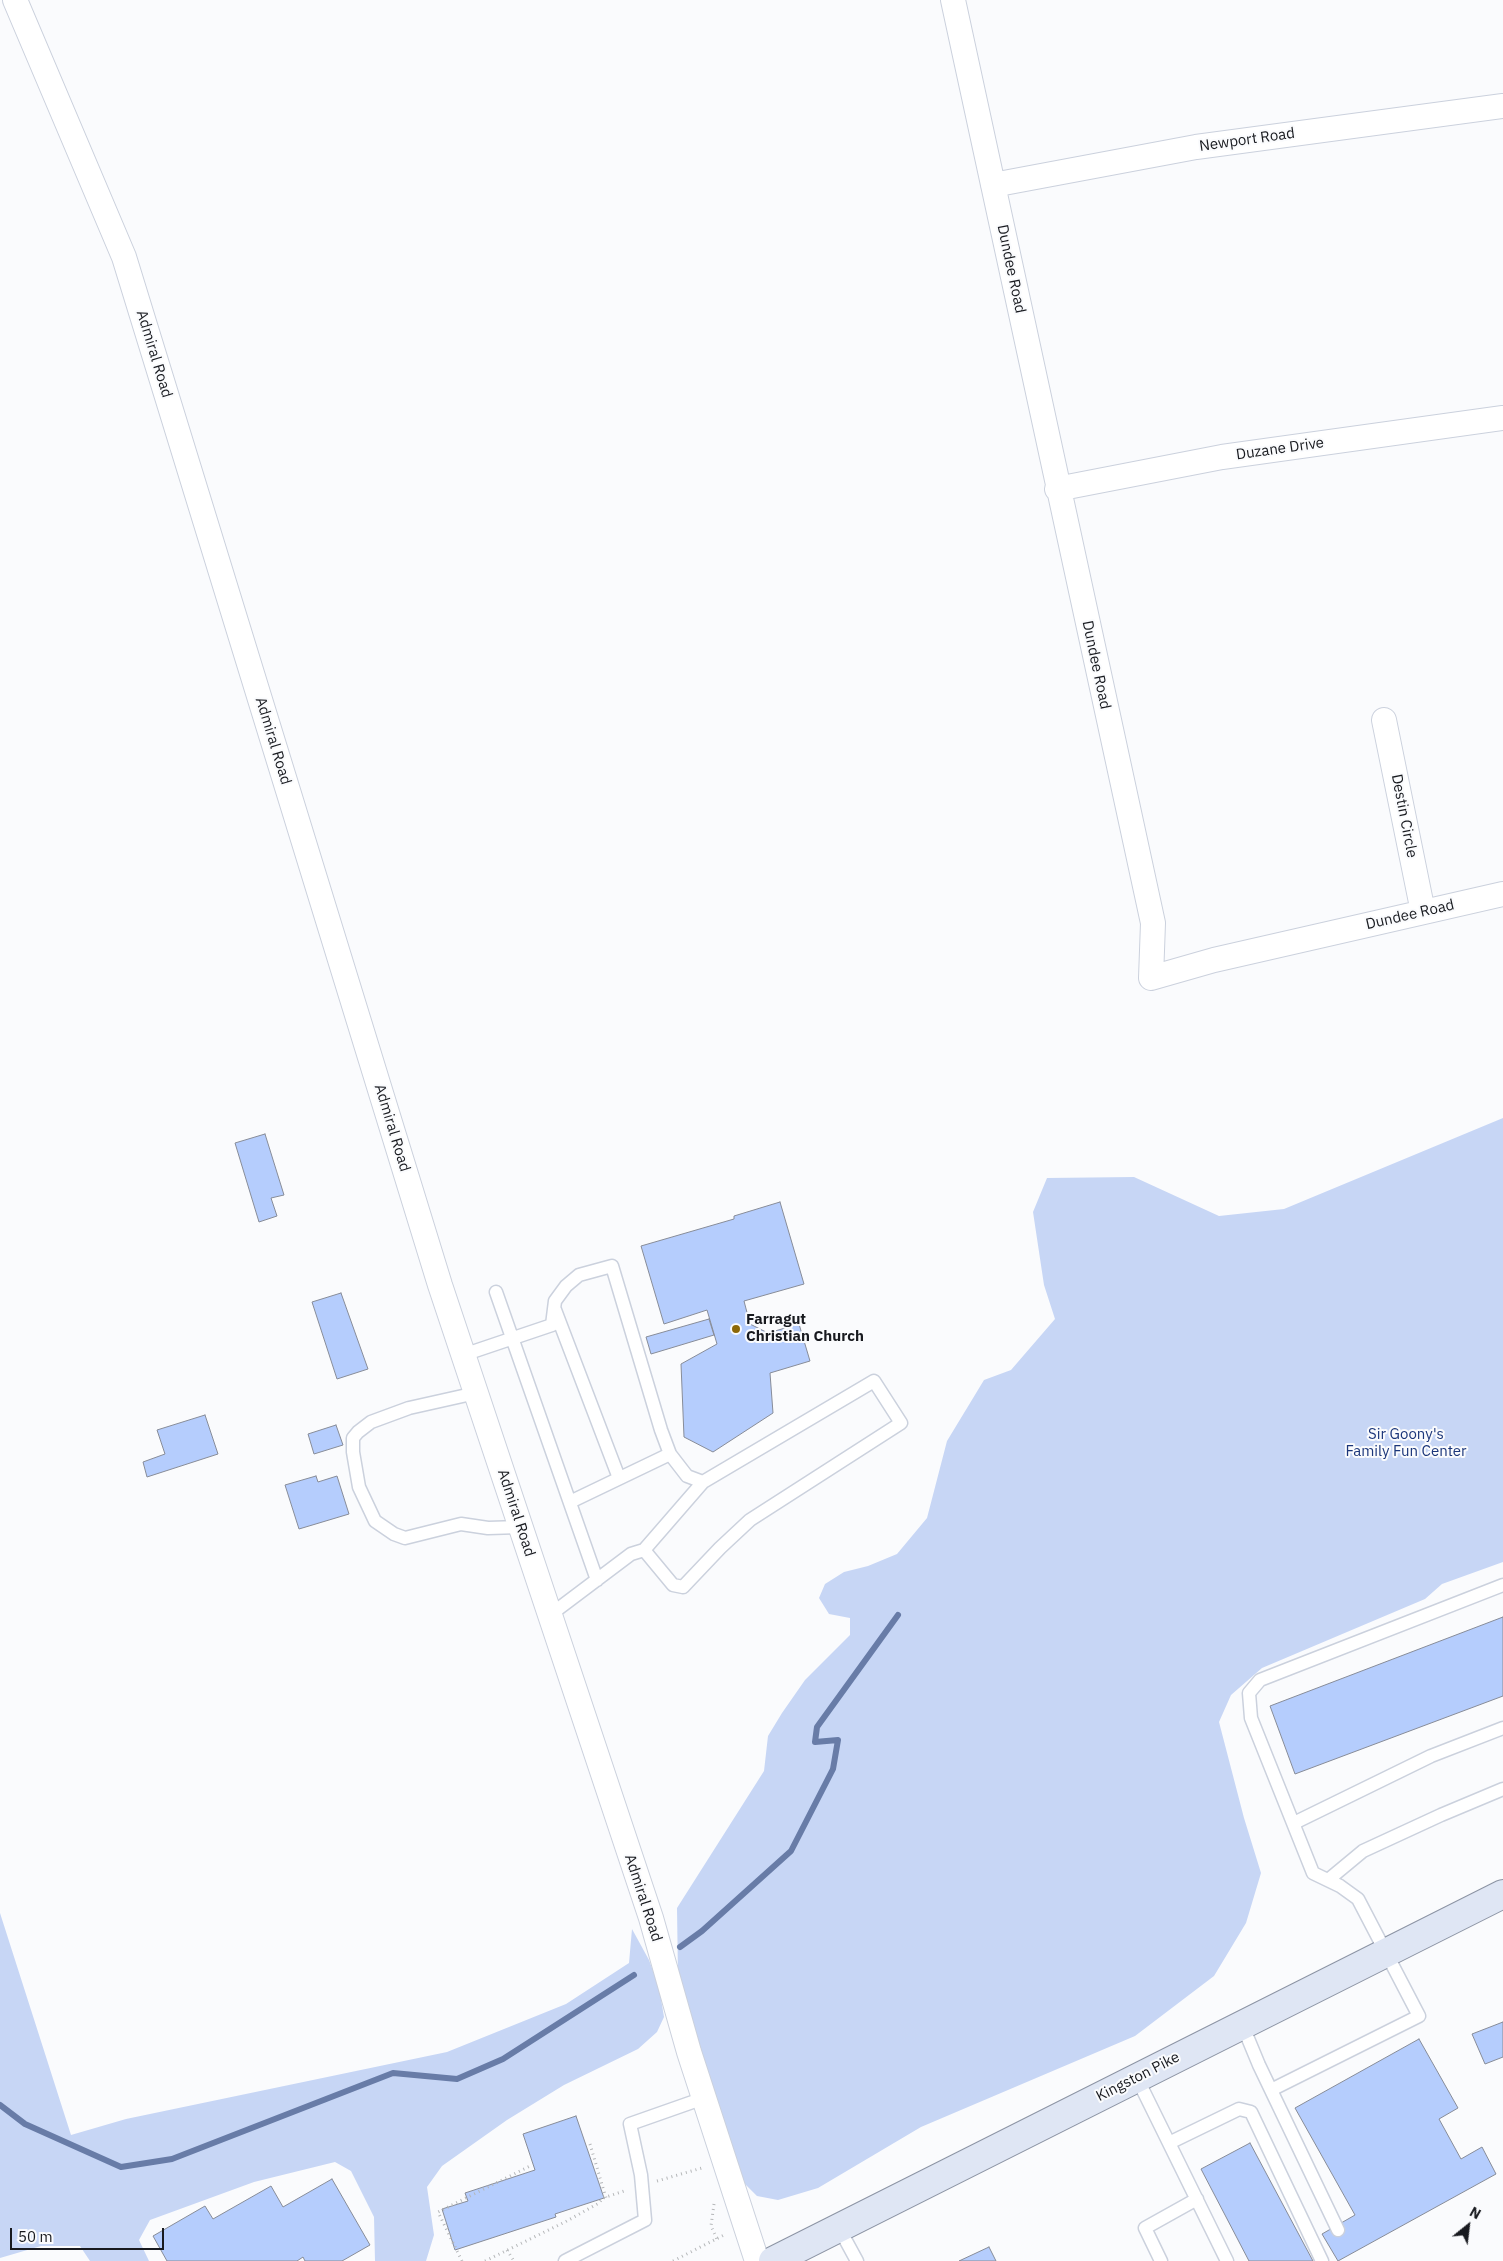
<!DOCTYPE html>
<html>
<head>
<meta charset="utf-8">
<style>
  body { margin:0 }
  #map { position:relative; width:1503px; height:2261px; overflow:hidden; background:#fafbfd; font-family:"IBM Plex Sans",sans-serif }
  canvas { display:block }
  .north { position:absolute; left:1443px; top:2201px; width:50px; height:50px; -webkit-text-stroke:4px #fafbfd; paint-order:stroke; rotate:29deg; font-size:14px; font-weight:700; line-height:20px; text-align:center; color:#181a1f }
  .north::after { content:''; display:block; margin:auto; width:18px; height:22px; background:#181a1f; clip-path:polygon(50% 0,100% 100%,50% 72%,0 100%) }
  .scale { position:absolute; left:10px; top:2228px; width:154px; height:22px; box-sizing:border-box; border:2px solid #181a1f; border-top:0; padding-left:6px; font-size:15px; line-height:18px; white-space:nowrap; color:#181a1f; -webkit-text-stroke:4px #fafbfd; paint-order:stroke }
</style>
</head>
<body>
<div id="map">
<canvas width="1503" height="2261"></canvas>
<div class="north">N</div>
<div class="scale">50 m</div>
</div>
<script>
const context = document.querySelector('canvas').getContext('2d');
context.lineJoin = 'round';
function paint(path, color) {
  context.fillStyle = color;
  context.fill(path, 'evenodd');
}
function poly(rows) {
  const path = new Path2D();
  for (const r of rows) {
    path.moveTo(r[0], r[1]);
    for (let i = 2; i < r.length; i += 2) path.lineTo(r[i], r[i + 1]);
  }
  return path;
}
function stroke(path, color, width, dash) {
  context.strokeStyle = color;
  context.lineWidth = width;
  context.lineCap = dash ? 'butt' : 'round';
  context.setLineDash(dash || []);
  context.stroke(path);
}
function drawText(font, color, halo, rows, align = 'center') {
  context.font = font + ' "IBM Plex Sans",sans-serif';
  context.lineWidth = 4;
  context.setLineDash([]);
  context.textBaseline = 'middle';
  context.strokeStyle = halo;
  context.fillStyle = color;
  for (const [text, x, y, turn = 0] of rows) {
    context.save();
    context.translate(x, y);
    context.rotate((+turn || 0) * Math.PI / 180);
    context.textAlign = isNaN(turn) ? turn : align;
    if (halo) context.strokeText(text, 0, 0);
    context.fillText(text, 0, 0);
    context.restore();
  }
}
paint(poly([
  [1503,1118,1503,1562,1442,1584,1425,1599,1262,1668,1231,1695,1219,1722,1244,1818,1261,1873,1246,1923,1214,1976,1135,2036,921,2127,818,2188,778,2200,757,2196,744,2183,728,2140,678,1978,677,1908,764,1771,768,1736,782,1713,805,1680,850,1635,850,1618,829,1614,819,1598,825,1584,844,1572,868,1566,897,1554,927,1518,947,1441,984,1380,1011,1370,1055,1319,1044,1285,1033,1212,1047,1178,1134,1177,1219,1216,1284,1209],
  [0,1913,71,2135,126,2119,447,2052,566,2004,629,1963,632,1929,649,1960,659,1987,664,2017,657,2032,638,2049,564,2085,507,2120,442,2166,427,2187,434,2235,426,2261,375,2261,374,2217,351,2171,335,2162,254,2182,150,2220,139,2240,149,2261,90,2261,80,2246,41,2246,0,2258]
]), '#c7d6f5');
stroke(poly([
  [680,1947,702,1931,791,1851,833,1769,838,1740,815,1742,817,1727,898,1615],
  [0,2105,25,2124,121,2167,172,2159,393,2073,457,2079,503,2059,634,1975]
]), '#687ca7', 6);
const building = poly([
  [265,1134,284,1195,271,1198,277,1216,259,1222,235,1143,265,1134],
  [780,1202,804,1284,744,1301,750,1324,768,1333,799,1324,810,1361,770,1373,773,1413,713,1452,684,1437,681,1364,717,1344,707,1310,664,1324,641,1246,734,1219,734,1216,780,1202],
  [341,1293,368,1369,337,1379,312,1302,341,1293],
  [709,1319,714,1335,651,1354,646,1337,709,1319],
  [205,1415,218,1454,147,1477,143,1462,165,1454,157,1430,205,1415],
  [336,1425,343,1445,314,1454,308,1434,336,1425],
  [316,1476,318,1482,337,1476,349,1514,299,1529,285,1485,316,1476],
  [1503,1617,1503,1696,1295,1774,1270,1706,1503,1617],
  [1503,2022,1503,2057,1485,2064,1472,2034,1503,2022],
  [1419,2039,1458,2108,1439,2119,1461,2159,1482,2147,1496,2174,1338,2261,1322,2234,1355,2215,1295,2108,1419,2039],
  [576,2116,604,2198,555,2214,556,2217,455,2250,442,2209,468,2201,465,2193,535,2170,523,2134,576,2116],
  [1250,2143,1313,2261,1249,2261,1201,2169,1250,2143],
  [332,2179,370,2245,342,2261,305,2261,303,2257,297,2261,167,2261,153,2236,205,2206,213,2219,271,2186,283,2207,332,2179],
  [989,2247,996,2261,959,2261,989,2247]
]);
paint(building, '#b5cdfd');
stroke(building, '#878c98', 1);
const lane = poly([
  [496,1292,597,1580],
  [555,1310,619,1478],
  [463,1355,552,1325,555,1301,566,1286,579,1275,612,1266,661,1430,670,1454,687,1476,703,1482,874,1381,901,1423,750,1520,720,1548,683,1587,673,1585,644,1550,631,1554,550,1615],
  [476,1393,409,1408,371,1422,358,1432,353,1438,353,1452,359,1487,375,1521,394,1534,405,1538,461,1524,488,1528,520,1527],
  [570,1502,670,1454],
  [644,1550,703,1482],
  [1294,1823,1431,1756,1503,1728],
  [1328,1880,1363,1851,1441,1815,1503,1789],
  [1242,2024,1259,2065,1338,2230],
  [1137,2078,1227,2261],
  [1271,2090,1419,2016,1358,1899,1340,1886,1313,1873,1251,1718,1249,1693,1260,1680,1503,1585],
  [1169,2143,1239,2109,1251,2112,1322,2261],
  [839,2228,857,2261],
  [565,2261,645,2220,641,2175,630,2124,704,2098],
  [1161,2261,1145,2228,1197,2199]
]);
const street = poly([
  [15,0,124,257,440,1285,651,1918,689,2052,757,2261],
  [953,0,1153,923,1151,978,1214,960,1503,894],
  [993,185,1196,147,1503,106],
  [1057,489,1222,457,1503,418],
  [1384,720,1423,912]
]);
const primary = poly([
  [773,2261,1503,1894]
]);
stroke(lane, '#cbd1dd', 15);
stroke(street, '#cbd1dd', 26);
stroke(primary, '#8c94a4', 30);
stroke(poly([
  [590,2144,606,2198],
  [657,2181,702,2168],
  [714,2204,711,2226,717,2239],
  [507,2250,514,2261],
  [462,2261,438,2212,530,2166],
  [485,2261,565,2222,599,2203,603,2198,627,2190],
  [673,2261,726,2234]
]), '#b5b7b9', 3, [1, 4]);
stroke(lane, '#fff', 12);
stroke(street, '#fff', 24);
stroke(primary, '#dfe6f4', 28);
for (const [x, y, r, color] of [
  [736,1329,5,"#8c6809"]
]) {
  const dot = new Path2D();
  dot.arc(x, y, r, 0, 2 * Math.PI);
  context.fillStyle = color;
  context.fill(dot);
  stroke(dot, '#fafbfd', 2);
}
drawText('15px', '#181a1f', '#fafbfd', [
  ["Newport Road",1247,140,-8],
  ["Dundee Road",1011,269,78],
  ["Admiral Road",154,354,73],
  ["Duzane Drive",1280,449,-8],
  ["Dundee Road",1096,665,78],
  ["Admiral Road",273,741,73],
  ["Destin Circle",1404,816,79],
  ["Dundee Road",1410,915,-13],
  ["Admiral Road",392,1128,73],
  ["Admiral Road",516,1513,72],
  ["Admiral Road",643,1898,72],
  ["Kingston Pike",1138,2077,-27]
]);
drawText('bold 15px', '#181a1f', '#fafbfd', [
  ["Farragut",746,1320],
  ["Christian Church",746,1337]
], 'left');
drawText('15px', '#1b367a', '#fafbfd', [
  ["Sir Goony's",1406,1435],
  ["Family Fun Center",1406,1452]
]);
</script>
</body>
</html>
